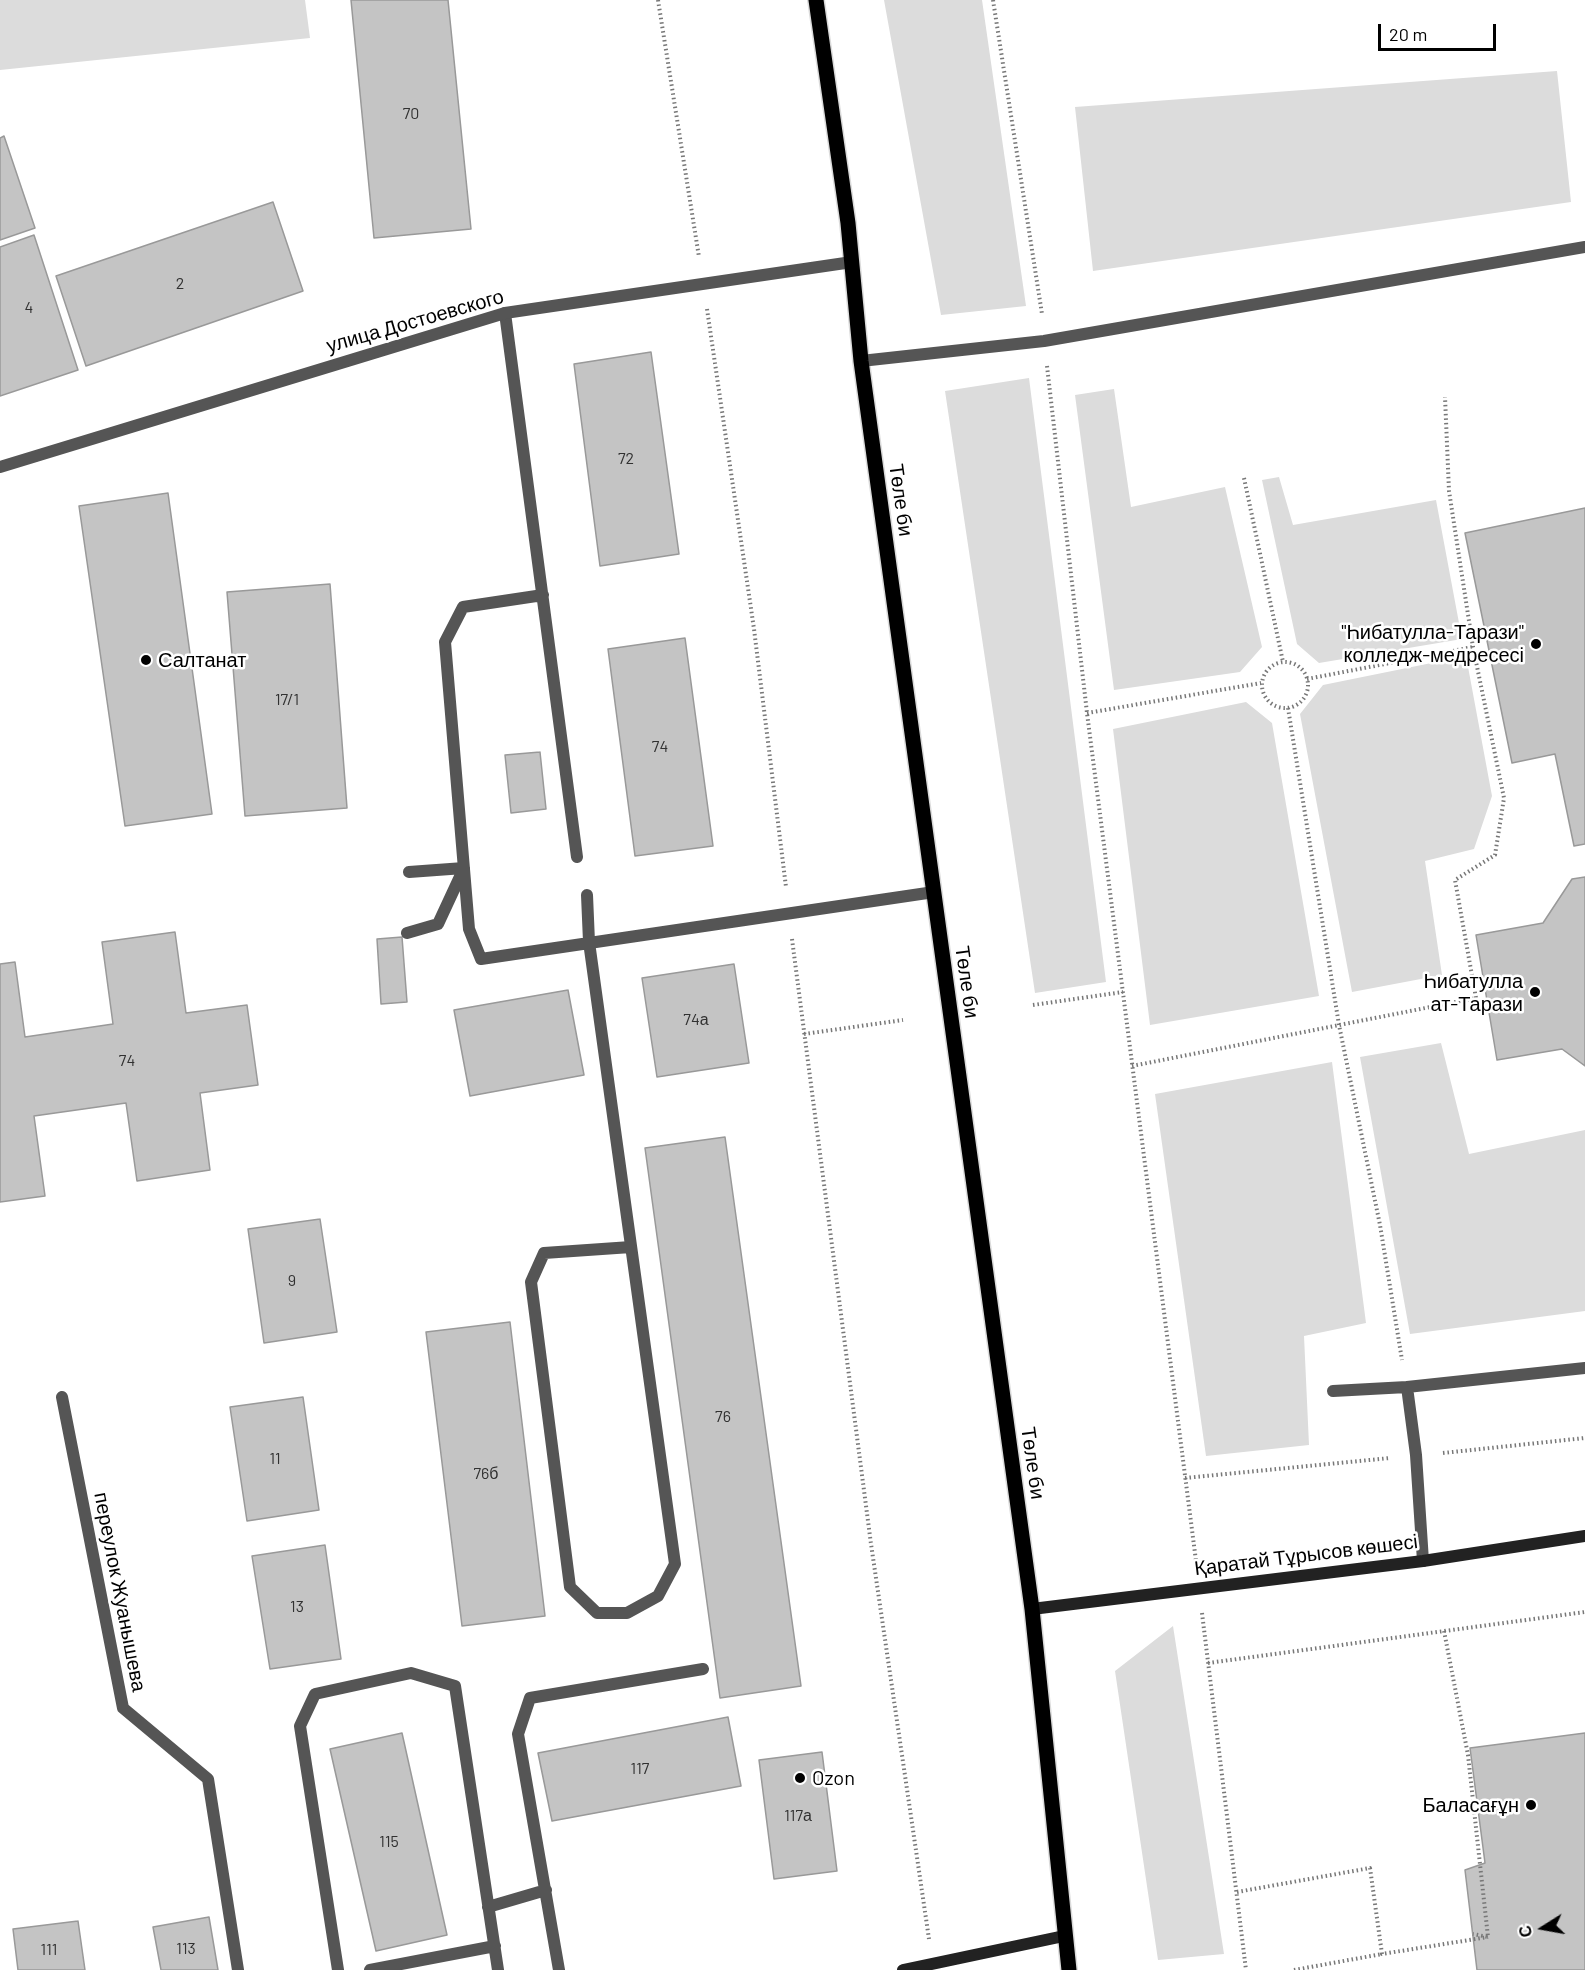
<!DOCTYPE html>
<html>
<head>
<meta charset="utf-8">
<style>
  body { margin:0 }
  #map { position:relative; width:1585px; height:1970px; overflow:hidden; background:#fff; font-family:Barlow,sans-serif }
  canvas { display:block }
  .north { position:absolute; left:1513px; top:1898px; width:60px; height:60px; -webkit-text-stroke:4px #fff; paint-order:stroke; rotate:259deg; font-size:16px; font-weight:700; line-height:24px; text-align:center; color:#000 }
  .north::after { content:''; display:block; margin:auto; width:21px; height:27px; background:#000; clip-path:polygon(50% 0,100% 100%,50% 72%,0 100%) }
  .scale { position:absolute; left:1378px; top:24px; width:118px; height:27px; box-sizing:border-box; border:3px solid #000; border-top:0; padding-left:8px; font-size:18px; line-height:21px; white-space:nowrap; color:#000; -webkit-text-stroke:4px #fff; paint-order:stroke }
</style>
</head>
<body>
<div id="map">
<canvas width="1585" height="1970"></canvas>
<div class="north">С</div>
<div class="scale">20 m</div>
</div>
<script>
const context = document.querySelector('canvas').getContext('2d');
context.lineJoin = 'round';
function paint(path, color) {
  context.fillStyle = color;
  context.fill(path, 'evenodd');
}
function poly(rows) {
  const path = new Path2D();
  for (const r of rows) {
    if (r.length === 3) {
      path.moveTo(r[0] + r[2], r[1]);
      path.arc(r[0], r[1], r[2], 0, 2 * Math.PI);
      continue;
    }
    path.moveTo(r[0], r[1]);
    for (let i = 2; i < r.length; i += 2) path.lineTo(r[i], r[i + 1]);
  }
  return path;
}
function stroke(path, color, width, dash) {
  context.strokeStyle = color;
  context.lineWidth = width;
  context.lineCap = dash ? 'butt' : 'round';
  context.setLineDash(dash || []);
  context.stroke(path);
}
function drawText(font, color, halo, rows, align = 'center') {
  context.font = font + ' Barlow,sans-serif';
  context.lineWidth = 5;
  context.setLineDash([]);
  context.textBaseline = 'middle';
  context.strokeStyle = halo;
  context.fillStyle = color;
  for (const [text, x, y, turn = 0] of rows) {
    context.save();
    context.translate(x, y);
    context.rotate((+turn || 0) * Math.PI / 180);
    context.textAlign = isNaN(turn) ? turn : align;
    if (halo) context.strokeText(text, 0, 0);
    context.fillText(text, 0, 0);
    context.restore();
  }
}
paint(poly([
  [0,0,305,0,310,38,0,70],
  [884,0,982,0,1026,306,941,315],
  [1557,71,1571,202,1093,271,1075,107],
  [1029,378,1106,982,1035,993,945,391],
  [1114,389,1131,507,1225,487,1262,647,1240,672,1114,690,1075,395],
  [1279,477,1293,525,1436,500,1462,639,1319,663,1297,644,1262,480],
  [1466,656,1492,796,1474,849,1425,861,1442,975,1352,992,1300,714,1323,685],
  [1246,702,1272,723,1319,996,1150,1025,1113,729],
  [1441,1043,1469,1154,1585,1130,1585,1311,1410,1334,1360,1057],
  [1332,1062,1366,1323,1304,1336,1309,1445,1206,1456,1155,1094],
  [1173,1626,1224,1954,1158,1960,1115,1671]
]), '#dcdcdc');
const building = poly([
  [351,0,448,0,471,229,374,238,351,0],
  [4,136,35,228,0,240,0,138,4,136],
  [273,202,303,291,86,366,56,276,273,202],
  [34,235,78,370,0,396,0,247,34,235],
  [651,352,679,554,600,566,574,364,651,352],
  [168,493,212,814,125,826,79,506,168,493],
  [1585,508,1585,844,1574,846,1555,754,1512,763,1465,533,1585,508],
  [330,584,347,808,245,816,227,592,330,584],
  [685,638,713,846,635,856,608,649,685,638],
  [540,752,546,809,511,813,505,755,540,752],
  [1585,877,1585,1066,1562,1049,1497,1060,1476,935,1543,923,1572,879,1585,877],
  [175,932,186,1013,247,1005,258,1085,200,1093,210,1170,137,1181,126,1103,34,1116,45,1196,0,1202,0,964,15,962,25,1037,113,1024,102,942,175,932],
  [402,937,407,1002,381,1004,377,939,402,937],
  [734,964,749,1063,657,1077,642,978,734,964],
  [568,990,584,1075,470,1096,454,1010,568,990],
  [725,1137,801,1686,720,1698,645,1148,725,1137],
  [320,1219,337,1332,264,1343,248,1229,320,1219],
  [510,1322,545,1616,462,1626,426,1332,510,1322],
  [303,1397,319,1510,247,1521,230,1407,303,1397],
  [325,1545,341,1659,270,1669,252,1556,325,1545],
  [728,1717,741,1786,552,1821,538,1753,728,1717],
  [402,1733,447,1935,376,1951,330,1749,402,1733],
  [1585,1733,1585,1970,1477,1970,1465,1870,1485,1863,1470,1748,1585,1733],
  [822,1752,837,1871,774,1879,759,1760,822,1752],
  [209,1917,218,1970,161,1970,153,1927,209,1917],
  [78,1921,85,1970,18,1970,13,1929,78,1921]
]);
paint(building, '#c4c4c4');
stroke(building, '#999', 1.5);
const primary = poly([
  [816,0,848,223,861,361,1032,1609,1069,1970]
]);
stroke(primary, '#dbdbdb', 18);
stroke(poly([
  [658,0,699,257],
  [993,0,1042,314],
  [707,309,754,629,786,887],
  [1047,366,1087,713,1196,1561],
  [1244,478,1283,662],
  [1285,685,23],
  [1307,679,1473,647],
  [1288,708,1339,1025,1380,1225,1402,1360],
  [1087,713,1261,683],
  [792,939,871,1544,929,1939],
  [1033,1005,1123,992],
  [804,1034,903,1020],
  [1132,1066,1476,998,1455,880,1495,855,1504,798,1473,647,1449,491,1445,397],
  [1443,1453,1585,1438],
  [1185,1478,1390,1458],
  [1202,1613,1246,1970],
  [1444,1631,1468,1755,1488,1937,1473,1934],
  [1208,1663,1585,1612],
  [1237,1892,1370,1868,1382,1954,1488,1937],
  [1294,1970,1382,1954]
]), '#777', 4, [1.5, 3]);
stroke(poly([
  [505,313,577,857],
  [543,595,463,607,445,642,469,929,481,959,934,892],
  [587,895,589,942,675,1564,658,1596,627,1613,597,1613,570,1587,531,1282,544,1253,631,1247],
  [407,933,438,924,464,868,409,872],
  [1407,1387,1416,1455,1423,1561],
  [1333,1391,1407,1387,1585,1368],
  [488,1907,546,1890],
  [338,1970,300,1726,315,1694,411,1673,455,1686,498,1970],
  [370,1970,495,1946],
  [559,1970,518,1734,530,1698,703,1669]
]), '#555', 12);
stroke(poly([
  [861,361,1044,341,1585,247],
  [0,467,505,313,852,262],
  [62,1397,123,1708,208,1779,238,1970]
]), '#555', 12);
stroke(poly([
  [1032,1609,1423,1561,1585,1536],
  [903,1970,1064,1936]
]), '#222', 12);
stroke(primary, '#000', 15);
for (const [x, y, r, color] of [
  [1536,644,6,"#000"],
  [146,660,6,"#000"],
  [1535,992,6,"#000"],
  [800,1778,6,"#000"],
  [1531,1805,6,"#000"]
]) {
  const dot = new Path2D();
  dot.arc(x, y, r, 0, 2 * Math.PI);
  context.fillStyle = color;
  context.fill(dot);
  stroke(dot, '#fff', 2);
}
drawText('16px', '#313131', null, [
  ["70",411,114],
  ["2",180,284],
  ["4",29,308],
  ["72",626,459],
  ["17/1",287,700],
  ["74",660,747],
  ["74а",696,1020],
  ["74",127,1061],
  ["9",292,1281],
  ["76",723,1417],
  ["11",275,1459],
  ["76б",486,1474],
  ["13",297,1607],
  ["117",640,1769],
  ["117а",798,1816],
  ["115",389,1842],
  ["113",186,1949],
  ["111",49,1950]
]);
drawText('20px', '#000', '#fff', [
  ["улица Достоевского",415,321,-16],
  ["Төле би",901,500,82],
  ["Төле би",967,982,82],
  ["Төле би",1033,1463,82],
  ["Қаратай Тұрысов көшесі",1306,1555,-7],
  ["переулок Жуанышева",120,1592,79]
]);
drawText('20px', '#000', '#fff', [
  ["\"Һибатулла-Тарази\"",1524,632],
  ["колледж-медресесі",1524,655],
  ["Салтанат",158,660,"left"],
  ["Һибатулла",1523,981],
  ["ат-Тарази",1523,1004],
  ["Ozon",812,1778,"left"],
  ["Баласағұн",1519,1805]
], 'right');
</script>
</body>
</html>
